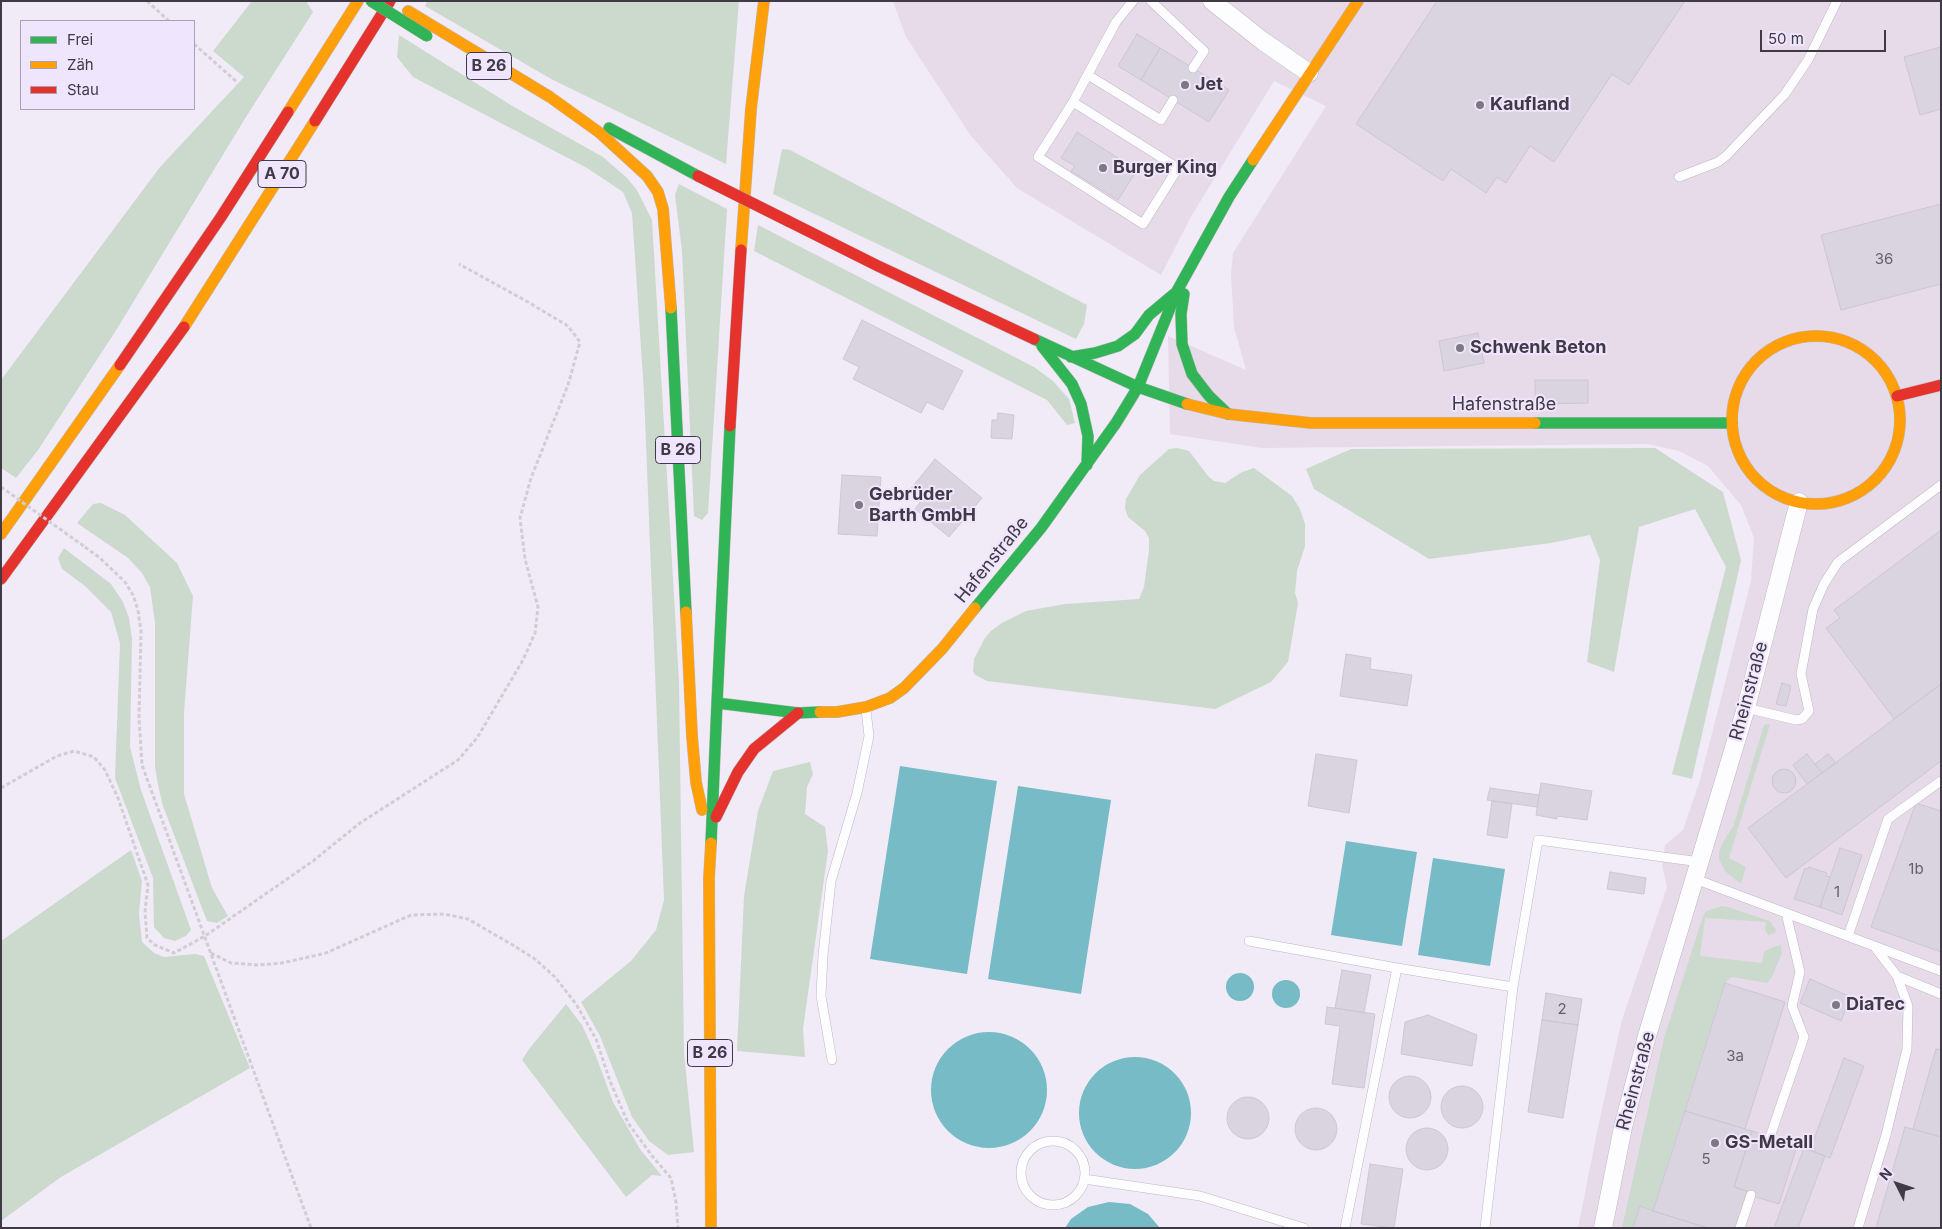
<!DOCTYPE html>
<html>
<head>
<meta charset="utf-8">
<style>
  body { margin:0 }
  #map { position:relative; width:1942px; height:1229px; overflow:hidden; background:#f0ebf7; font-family:Inter,sans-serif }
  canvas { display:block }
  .frame { position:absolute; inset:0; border:2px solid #3f3a46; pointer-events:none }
  .legend { position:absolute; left:20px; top:20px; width:175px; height:90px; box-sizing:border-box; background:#efe5fd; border:1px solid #a9a1b4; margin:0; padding:6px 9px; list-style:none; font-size:15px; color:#3f3a46 }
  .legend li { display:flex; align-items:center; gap:10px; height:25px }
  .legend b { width:25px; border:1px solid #a9a1b4 }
  .north { position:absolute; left:1872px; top:1159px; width:50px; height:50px; -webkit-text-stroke:4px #efe5fd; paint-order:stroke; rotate:311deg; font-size:14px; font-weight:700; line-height:20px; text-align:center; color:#3f3a46 }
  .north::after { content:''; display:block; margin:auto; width:18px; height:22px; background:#3f3a46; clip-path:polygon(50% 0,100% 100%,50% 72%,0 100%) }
  .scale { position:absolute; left:1760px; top:30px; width:126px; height:22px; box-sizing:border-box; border:2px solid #3f3a46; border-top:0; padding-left:6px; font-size:15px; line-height:18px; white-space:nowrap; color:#3f3a46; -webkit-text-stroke:4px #efe5fd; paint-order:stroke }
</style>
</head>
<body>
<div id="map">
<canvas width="1942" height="1229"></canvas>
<div class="frame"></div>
<ul class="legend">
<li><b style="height:6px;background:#30b455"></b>Frei</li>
<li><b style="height:6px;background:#ff9f0a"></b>Zäh</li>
<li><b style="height:6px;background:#e5322d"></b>Stau</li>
</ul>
<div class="north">N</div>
<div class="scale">50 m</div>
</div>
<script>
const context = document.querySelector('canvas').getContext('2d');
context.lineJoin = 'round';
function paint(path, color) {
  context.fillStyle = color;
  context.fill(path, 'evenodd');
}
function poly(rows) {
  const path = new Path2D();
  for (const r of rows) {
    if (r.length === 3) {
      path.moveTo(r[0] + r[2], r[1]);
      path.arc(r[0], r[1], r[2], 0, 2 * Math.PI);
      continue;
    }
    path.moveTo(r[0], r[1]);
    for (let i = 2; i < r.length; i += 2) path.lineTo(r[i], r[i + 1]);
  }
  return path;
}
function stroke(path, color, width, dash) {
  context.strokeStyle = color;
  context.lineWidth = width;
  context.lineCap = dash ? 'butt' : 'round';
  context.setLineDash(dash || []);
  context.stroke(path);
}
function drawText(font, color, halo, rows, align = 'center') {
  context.font = font + ' Inter,sans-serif';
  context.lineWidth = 4;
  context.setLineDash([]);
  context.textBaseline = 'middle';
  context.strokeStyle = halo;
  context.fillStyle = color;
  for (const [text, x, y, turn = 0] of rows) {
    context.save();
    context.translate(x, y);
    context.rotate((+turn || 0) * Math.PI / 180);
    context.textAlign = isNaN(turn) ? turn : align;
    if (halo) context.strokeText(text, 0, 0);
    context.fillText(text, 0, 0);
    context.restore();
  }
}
paint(poly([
  [893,1,1941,1,1941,1228,1578,1228,1599,1122,1622,1020,1667,887,1662,866,1665,845,1683,830,1700,780,1751,581,1754,538,1741,505,1708,466,1679,451,1648,444,1262,448,1170,434,1168,336,1246,370,1234,327,1231,275,1233,253,1326,106,1274,81,1192,215,1161,275,1017,188,971,136,906,37]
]), '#e7dbe9');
paint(poly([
  [252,1,306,1,313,12,246,117,115,332,38,450,16,478,1,468,1,380,160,167,244,77,213,51],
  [427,1,739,1,726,164,553,80,425,6],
  [399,35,514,107,603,157,627,178,637,190,652,220,679,682,684,1053,694,1152,668,1155,649,1141,632,1117,600,1036,581,1002,631,961,656,930,664,900,644,393,632,213,623,192,587,168,413,77,397,57],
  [782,149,790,150,1087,305,1084,324,1076,339,773,194],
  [679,184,727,209,708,513,702,520,694,516,682,251,675,195],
  [758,225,1034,367,1053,381,1069,399,1075,423,1067,425,1047,400,754,251],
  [1177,448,1189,451,1208,476,1214,481,1225,483,1242,472,1254,468,1292,496,1300,509,1305,524,1305,546,1297,571,1295,593,1298,603,1288,662,1271,682,1215,709,987,681,975,675,973,671,974,659,985,638,991,631,1002,623,1026,611,1065,604,1139,599,1144,587,1149,550,1149,538,1145,531,1128,517,1125,508,1126,499,1140,475,1169,449],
  [1655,448,1723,492,1741,560,1692,779,1672,774,1726,567,1695,509,1639,527,1614,672,1587,662,1600,560,1590,535,1551,543,1429,559,1314,489,1306,469,1351,449],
  [101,503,125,515,177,563,193,596,184,713,184,794,212,888,228,916,217,923,207,921,163,806,158,785,155,767,155,623,150,587,142,573,128,558,77,523,93,504],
  [64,548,111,584,123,602,129,618,132,639,130,747,141,790,191,930,186,936,175,941,164,938,154,927,153,878,115,778,120,643,111,612,85,586,62,569,58,558],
  [1770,724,1729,858,1746,867,1741,884,1725,871,1719,859,1719,852,1724,840,1733,827,1764,725],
  [810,762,813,774,807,787,805,814,825,827,828,851,803,1029,805,1057,737,1051,744,896,758,811,773,771],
  [131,850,142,881,139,914,142,942,154,953,164,957,195,954,204,956,250,1068,61,1177,1,1221,1,941],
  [1722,906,1728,907,1770,921,1776,930,1775,933,1768,935,1765,930,1766,922,1705,918,1700,956,1762,963,1764,952,1773,947,1781,945,1782,953,1772,977,1767,983,1732,977,1725,983,1653,1211,1640,1206,1633,1228,1622,1228,1664,1038,1703,916,1706,911],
  [566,1004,582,1025,596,1056,613,1102,640,1149,662,1176,652,1175,626,1197,522,1060,529,1049]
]), '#cbdacd');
paint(poly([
  [900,766,997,781,967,974,870,959],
  [1018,786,1111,800,1081,994,988,979],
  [1346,841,1417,852,1402,946,1331,935],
  [1433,858,1505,869,1490,966,1418,955],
  [1240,987,14],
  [1286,994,14],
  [989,1090,58],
  [1135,1113,56],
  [1109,1202,1130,1204,1148,1214,1160,1228,1065,1228,1071,1219,1088,1207]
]), '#76bbc5');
const building = poly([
  [1437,1,1685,1,1629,85,1612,74,1554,162,1530,146,1506,183,1497,177,1486,193,1451,169,1443,181,1356,124,1437,1],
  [1137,34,1160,48,1141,80,1118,66,1137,34],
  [1941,47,1941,109,1920,115,1904,57,1941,47],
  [1160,48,1229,90,1209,122,1141,80,1160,48],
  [1077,132,1137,170,1118,200,1071,171,1075,166,1061,158,1077,132],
  [1941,204,1941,284,1841,310,1821,235,1941,204],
  [862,320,963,371,943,410,927,402,921,413,853,379,859,367,843,359,862,320],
  [1478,333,1484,363,1444,371,1439,341,1478,333],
  [1535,380,1588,380,1588,403,1535,404,1535,380],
  [998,413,1014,415,1012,439,991,438,992,420,997,420,998,413],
  [935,459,982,498,949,537,915,509,921,501,909,491,935,459],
  [842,475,881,477,877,536,838,534,842,475],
  [1941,530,1941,684,1894,719,1826,628,1840,618,1834,610,1941,530],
  [1346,654,1371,658,1370,669,1412,675,1407,706,1340,696,1346,654],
  [1782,683,1791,686,1786,706,1776,704,1782,683],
  [1941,684,1941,761,1786,878,1748,828,1941,684],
  [1316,754,1357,760,1349,813,1308,806,1316,754],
  [1807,754,1822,773,1807,784,1793,765,1807,754],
  [1828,754,1836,763,1822,773,1815,764,1828,754],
  [1784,781,12],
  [1541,783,1592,791,1587,820,1557,816,1557,819,1536,815,1541,783],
  [1490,788,1539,795,1537,807,1487,800,1490,788],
  [1492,801,1512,804,1507,838,1487,835,1492,801],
  [1916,803,1941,811,1941,952,1871,927,1916,803],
  [1840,848,1862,855,1842,915,1820,907,1840,848],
  [1809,867,1827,873,1826,876,1830,877,1820,907,1794,899,1805,868,1808,869,1809,867],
  [1610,872,1646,878,1644,894,1607,889,1610,872],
  [1342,970,1371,975,1364,1013,1335,1008,1342,970],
  [1810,979,1851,997,1841,1021,1800,1003,1810,979],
  [1725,983,1785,1002,1745,1129,1685,1111,1725,983],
  [1546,993,1582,999,1578,1025,1542,1020,1546,993],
  [1327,1007,1375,1014,1364,1088,1332,1084,1340,1026,1325,1024,1327,1007],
  [1428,1015,1477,1035,1472,1066,1401,1054,1405,1022,1428,1015],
  [1542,1020,1578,1025,1563,1118,1528,1112,1542,1020],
  [1936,1049,1941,1050,1941,1137,1913,1129,1936,1049],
  [1844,1058,1864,1066,1830,1158,1810,1150,1844,1058],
  [1410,1097,21],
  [1462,1107,21],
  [1248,1118,21],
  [1316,1129,21],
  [1685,1111,1752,1131,1734,1187,1747,1191,1736,1228,1708,1228,1653,1211,1685,1111],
  [1905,1127,1941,1137,1941,1228,1876,1228,1905,1127],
  [1427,1149,21],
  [1752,1131,1797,1146,1779,1204,1746,1194,1747,1191,1734,1187,1752,1131],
  [1804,1148,1825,1156,1798,1228,1774,1228,1804,1148],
  [1370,1164,1403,1169,1394,1228,1361,1224,1370,1164],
  [1640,1206,1653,1211,1708,1228,1633,1228,1640,1206]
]);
paint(building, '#d9d4df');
stroke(building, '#ccc8d3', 1);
const lane = poly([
  [1151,1,1204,51,1193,68],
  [1088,75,1161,120,1173,100],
  [1073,102,1178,168,1143,224,1038,157,1073,102,1116,22,1133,1],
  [1679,177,1718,162,1726,156,1785,94,1808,60,1837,1],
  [1746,708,1796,720,1802,719,1809,711,1801,674,1813,609,1824,584,1838,562,1941,485],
  [1695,879,1941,971],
  [1848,936,1888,819,1941,781],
  [1249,941,1397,968,1345,1228],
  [1397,968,1513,987,1485,1228],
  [1897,976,1941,994],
  [1513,987,1538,840,1700,862],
  [832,1060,821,996,823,955,831,881,857,793,869,736,866,710],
  [1770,1137,1804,1037,1792,1006,1800,972,1786,913],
  [1053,1173,32],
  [1084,1179,1200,1196,1304,1228],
  [1740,1228,1751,1195],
  [1858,1228,1886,1135,1907,1049,1908,1006,1897,976,1874,946]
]);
const street = poly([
  [1212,1,1264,42,1309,73],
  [1603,1228,1623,1127,1647,1036,1746,708,1799,502]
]);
const fast = poly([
  [609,128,698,176],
  [1184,294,1181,314,1182,344,1192,374,1209,396,1228,414],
  [671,308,686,612],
  [1042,346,1072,384,1081,404,1088,436,1087,465],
  [1071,357,1095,353,1118,346,1135,334,1149,315,1174,294],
  [1187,404,1138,387,1177,291,1229,197,1253,160],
  [1535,423,1732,423],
  [975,608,1041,528,1116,423,1138,387,1034,339],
  [717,703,730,426],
  [711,843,717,703,798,713,820,712]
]);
const slow = poly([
  [408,11,550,97,600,133,647,176,658,192,663,209,671,308],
  [288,112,358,1],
  [1253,160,1358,1],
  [741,250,751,109,764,1],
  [184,327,315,121],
  [1816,420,84],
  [1187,404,1228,414,1311,423,1535,423],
  [1,534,120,365],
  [686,612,692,736,696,782,702,810],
  [820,712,837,712,866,707,890,698,904,688,942,649,975,608],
  [711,843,709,878,711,1228]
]);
const jam = poly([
  [315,121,390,1],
  [788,221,878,266,1034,339],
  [120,365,221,217,288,112],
  [1897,396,1941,385],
  [730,426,741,250],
  [1,579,184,327],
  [716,817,738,772,754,749,798,713]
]);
stroke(lane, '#bdb8c3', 10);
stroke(street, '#bdb8c3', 19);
stroke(fast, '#bdb8c3', 12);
stroke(slow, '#bdb8c3', 12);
stroke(jam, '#bdb8c3', 12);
stroke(poly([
  [147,1,169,21],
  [194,44,237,82],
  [85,547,100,558,125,582,133,595,138,610,141,631,139,718,142,765,311,1228],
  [1,788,57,756,74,751,94,757,105,770,118,798,148,885,145,911,147,938,155,945,174,953,205,936,313,861,360,823,458,760,477,738,523,660,535,633,538,607,525,559,520,518,531,478,568,385,580,342,568,326,528,302,459,264],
  [211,953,231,963,259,965,282,963,326,953,411,915,444,914,468,919,516,947,535,959,555,977,576,1004,596,1039,610,1081,628,1123,653,1157,671,1178,676,1202,678,1228]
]), '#d0ced3', 3, [4, 2.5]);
stroke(lane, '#fdfcfe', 9);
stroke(street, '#fdfcfe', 18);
stroke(fast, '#30b455', 11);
stroke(slow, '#ff9f0a', 11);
stroke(jam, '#e5322d', 11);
const fastBridge = poly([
  [371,1,427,36]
]);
const jamBridge = poly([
  [698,176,788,221]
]);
stroke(fastBridge, '#aca1a1', 12, []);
stroke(jamBridge, '#aca1a1', 12, []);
stroke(poly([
  [1,487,85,547]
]), '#d0ced3', 3, [4, 2.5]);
stroke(fastBridge, '#30b455', 11);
stroke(jamBridge, '#e5322d', 11);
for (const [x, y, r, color] of [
  [1185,85,5,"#7d7884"],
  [1480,105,5,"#7d7884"],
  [1103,168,5,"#7d7884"],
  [1460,348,5,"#7d7884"],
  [859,505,5,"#7d7884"],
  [1836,1005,5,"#7d7884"],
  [1715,1143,5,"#7d7884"]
]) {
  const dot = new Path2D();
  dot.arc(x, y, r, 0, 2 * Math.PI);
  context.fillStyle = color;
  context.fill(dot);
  stroke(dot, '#efe5fd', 2);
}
drawText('15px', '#66616d', null, [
  ["36",1884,259],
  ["1b",1916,869],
  ["1",1837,892],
  ["2",1562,1009],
  ["3a",1735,1056],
  ["5",1706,1159]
]);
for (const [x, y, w] of [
  [489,66,45],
  [282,174,48],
  [678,450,45],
  [710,1053,45]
]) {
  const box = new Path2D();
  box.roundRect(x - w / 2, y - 13.5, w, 27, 4);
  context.fillStyle = '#efe5fd';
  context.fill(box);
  stroke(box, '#3f3a46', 1);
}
drawText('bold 16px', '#3f3a46', null, [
  ["B 26",489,66],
  ["A 70",282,174],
  ["B 26",678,450],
  ["B 26",710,1053]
]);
drawText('bold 18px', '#3f3a46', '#efe5fd', [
  ["Jet",1195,85],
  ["Kaufland",1490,105],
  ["Burger King",1113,168],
  ["Schwenk Beton",1470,348],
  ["Gebrüder",869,495],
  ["Barth GmbH",869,516],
  ["DiaTec",1846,1005],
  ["GS-Metall",1725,1143]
], 'left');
drawText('18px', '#3f3a46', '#efe5fd', [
  ["Hafenstraße",1504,405],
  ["Hafenstraße",992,560,-51],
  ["Rheinstraße",1749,691,-75],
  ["Rheinstraße",1636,1081,-75]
]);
</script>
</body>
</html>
